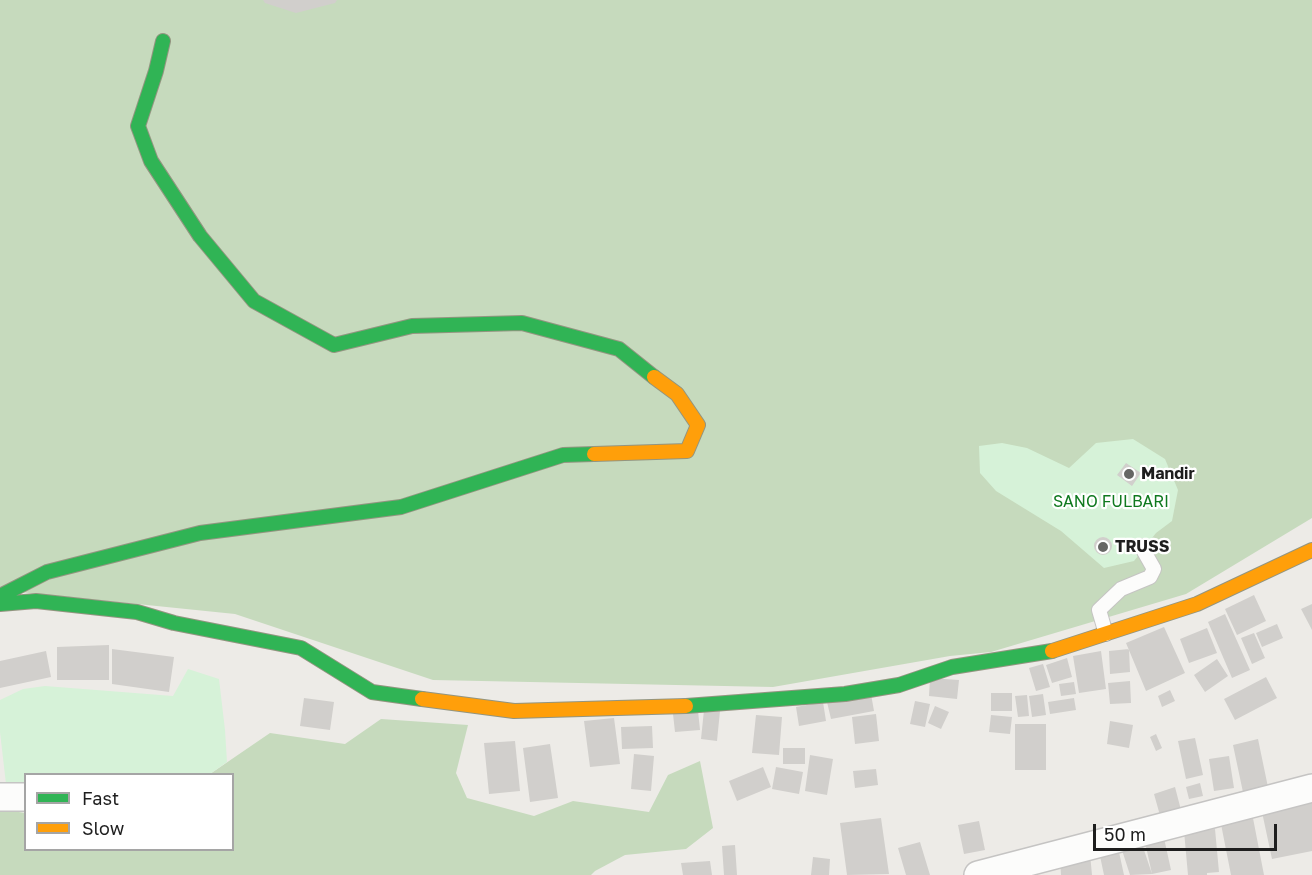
<!DOCTYPE html>
<html>
<head>
<meta charset="utf-8">
<style>
  body { margin:0 }
  #map { position:relative; width:1312px; height:875px; overflow:hidden; background:#edebe7; font-family:"Golos Text",sans-serif }
  canvas { display:block }
  .legend { position:absolute; left:24px; top:773px; width:210px; height:78px; box-sizing:border-box; background:#fff; border:2px solid #a5a5a5; margin:0; padding:8px 10px; list-style:none; font-size:18px; color:#1e1e1e }
  .legend li { display:flex; align-items:center; gap:12px; height:30px }
  .legend b { width:30px; border:2px solid #a5a5a5 }
  .scale { position:absolute; left:1093px; top:824px; width:184px; height:27px; box-sizing:border-box; border:3px solid #1e1e1e; border-top:0; padding-left:8px; font-size:18px; line-height:21px; white-space:nowrap; color:#1e1e1e; -webkit-text-stroke:4px #fff; paint-order:stroke }
</style>
</head>
<body>
<div id="map">
<canvas width="1312" height="875"></canvas>
<ul class="legend">
<li><b style="height:8px;background:#30b455"></b>Fast</li>
<li><b style="height:8px;background:#ff9f0a"></b>Slow</li>
</ul>
<div class="scale">50 m</div>
</div>
<script>
const context = document.querySelector('canvas').getContext('2d');
context.lineJoin = 'round';
function paint(path, color) {
  context.fillStyle = color;
  context.fill(path, 'evenodd');
}
function poly(rows) {
  const path = new Path2D();
  for (const r of rows) {
    if (r.length === 3) {
      path.moveTo(r[0] + r[2], r[1]);
      path.arc(r[0], r[1], r[2], 0, 2 * Math.PI);
      continue;
    }
    path.moveTo(r[0], r[1]);
    for (let i = 2; i < r.length; i += 2) path.lineTo(r[i], r[i + 1]);
  }
  return path;
}
function stroke(path, color, width, dash) {
  context.strokeStyle = color;
  context.lineWidth = width;
  context.lineCap = dash ? 'butt' : 'round';
  context.setLineDash(dash || []);
  context.stroke(path);
}
function drawText(font, color, halo, rows, align = 'center') {
  context.font = font + ' "Golos Text",sans-serif';
  context.lineWidth = 4.5;
  context.setLineDash([]);
  context.textBaseline = 'middle';
  context.strokeStyle = halo;
  context.fillStyle = color;
  for (const [text, x, y, turn = 0] of rows) {
    context.save();
    context.translate(x, y);
    context.rotate((+turn || 0) * Math.PI / 180);
    context.textAlign = isNaN(turn) ? turn : align;
    if (halo) context.strokeText(text, 0, 0);
    context.fillText(text, 0, 0);
    context.restore();
  }
}
paint(poly([
  [0,0,1312,0,1312,518,1186,594,991,652,950,656,773,687,433,680,235,614,0,590],
  [381,719,468,725,456,773,467,798,534,816,573,801,649,812,668,775,700,761,713,828,686,849,625,855,595,871,591,875,0,875,0,809,25,813,26,850,232,850,232,774,210,774,270,733,345,744]
]), '#c6dabd');
paint(poly([
  [1133,439,1165,459,1178,490,1172,521,1156,533,1134,561,1104,568,1061,531,996,491,980,473,979,446,1002,443,1027,448,1069,468,1096,443],
  [188,669,219,679,225,730,227,762,210,774,26,774,25,787,6,784,0,732,0,700,23,689,45,686,173,696]
]), '#d6f2d8');
paint(poly([
  [263,0,337,0,335,3,296,13,265,3],
  [1126,463,1141,473,1132,486,1117,475],
  [1103,546,9],
  [1254,595,1266,621,1237,635,1225,609],
  [1312,604,1312,630,1301,609],
  [1225,614,1250,670,1232,678,1208,622],
  [1277,624,1283,638,1262,647,1256,633],
  [1164,627,1185,673,1146,691,1126,643],
  [1207,628,1217,653,1189,663,1180,639],
  [1254,633,1265,658,1252,664,1241,638],
  [109,645,109,680,57,680,57,647],
  [112,649,174,657,169,692,112,684],
  [1129,649,1130,672,1110,674,1109,651],
  [46,651,51,677,0,688,0,661],
  [1101,651,1106,689,1079,693,1073,656],
  [1067,658,1072,677,1052,683,1046,665],
  [1217,659,1228,676,1205,692,1194,675],
  [1043,664,1050,687,1036,691,1029,668],
  [1266,677,1277,698,1235,720,1224,699],
  [930,678,959,680,957,699,929,696],
  [1130,681,1131,703,1110,704,1108,683],
  [1074,682,1076,694,1061,696,1059,684],
  [1170,690,1175,701,1162,707,1158,696],
  [991,693,1012,693,1012,711,991,711],
  [871,694,874,711,831,719,827,702],
  [1043,694,1046,715,1032,717,1029,696],
  [1027,695,1029,716,1018,717,1015,696],
  [304,698,334,702,330,730,300,726],
  [1074,698,1076,710,1050,714,1048,702],
  [915,701,930,704,925,727,910,724],
  [823,702,826,721,799,726,796,707],
  [935,706,949,712,941,729,928,723],
  [704,710,720,711,717,741,701,739],
  [698,711,700,730,675,732,673,714],
  [876,714,879,741,855,744,852,717],
  [756,715,782,717,779,755,752,753],
  [991,715,1012,717,1010,734,989,732],
  [614,718,620,764,590,767,584,721],
  [1110,721,1133,725,1129,748,1107,744],
  [1015,724,1046,724,1046,770,1015,770],
  [652,726,653,748,622,749,621,727],
  [1156,734,1162,748,1156,751,1150,737],
  [1195,738,1203,775,1186,779,1178,741],
  [1258,739,1269,792,1244,797,1233,745],
  [515,741,520,791,489,794,484,743],
  [550,744,558,798,530,802,523,748],
  [783,748,805,748,805,764,783,764],
  [634,754,654,756,651,791,631,789],
  [810,755,833,759,827,795,805,791],
  [1229,756,1234,788,1214,791,1209,759],
  [763,767,771,787,737,801,729,781],
  [776,767,803,772,799,794,772,789],
  [876,769,878,785,855,788,853,771],
  [1200,783,1203,796,1189,799,1186,787],
  [1175,787,1182,814,1161,819,1154,794],
  [1312,801,1312,851,1272,859,1262,812],
  [1252,813,1264,875,1231,875,1220,819],
  [881,818,889,874,847,875,840,823],
  [979,821,985,850,964,854,958,825],
  [1215,829,1219,872,1207,873,1207,875,1188,875,1184,831],
  [1164,838,1171,870,1152,874,1145,842],
  [1141,841,1152,874,1130,875,1121,847],
  [920,842,930,875,906,875,898,848],
  [735,845,737,875,724,875,722,846],
  [1119,852,1124,875,1104,875,1100,856],
  [1090,854,1092,875,1061,875,1060,857],
  [813,857,830,859,829,875,811,875],
  [710,861,712,875,683,875,681,863]
]), '#d1cfcc');
const lane = poly([
  [1106,634,1099,610,1121,589,1150,577,1154,569,1141,546]
]);
const street = poly([
  [0,797,26,797],
  [978,875,1312,788]
]);
const fast = poly([
  [163,41,156,71,138,126,151,161,200,236,254,301,334,345,412,326,522,323,619,349,654,377],
  [0,596,47,572,200,533,401,507,563,455,594,454],
  [0,604,36,601,137,612,174,623,301,648,372,692,422,699],
  [686,706,845,694,899,685,952,667,1052,651]
]);
const slow = poly([
  [594,454,687,451,698,425,677,394,654,377],
  [1052,651,1197,604,1312,550],
  [422,699,514,711,686,706]
]);
stroke(lane, '#c5c4c3', 16);
stroke(street, '#c5c4c3', 30);
stroke(fast, '#939580', 16);
stroke(slow, '#939580', 16);
stroke(lane, '#fcfcfb', 14);
stroke(street, '#fcfcfb', 27);
stroke(fast, '#30b455', 14);
stroke(slow, '#ff9f0a', 14);
for (const [x, y, r, color] of [
  [1129,474,6,"#666664"],
  [1103,547,6,"#666664"]
]) {
  const dot = new Path2D();
  dot.arc(x, y, r, 0, 2 * Math.PI);
  context.fillStyle = color;
  context.fill(dot);
  stroke(dot, '#fff', 2);
}
drawText('bold 16px', '#1e1e1e', '#fff', [
  ["Mandir",1141,474],
  ["TRUSS",1115,547]
], 'left');
drawText('16px', '#10791f', '#fff', [
  ["SANO FULBARI",1111,502]
]);
</script>
</body>
</html>
